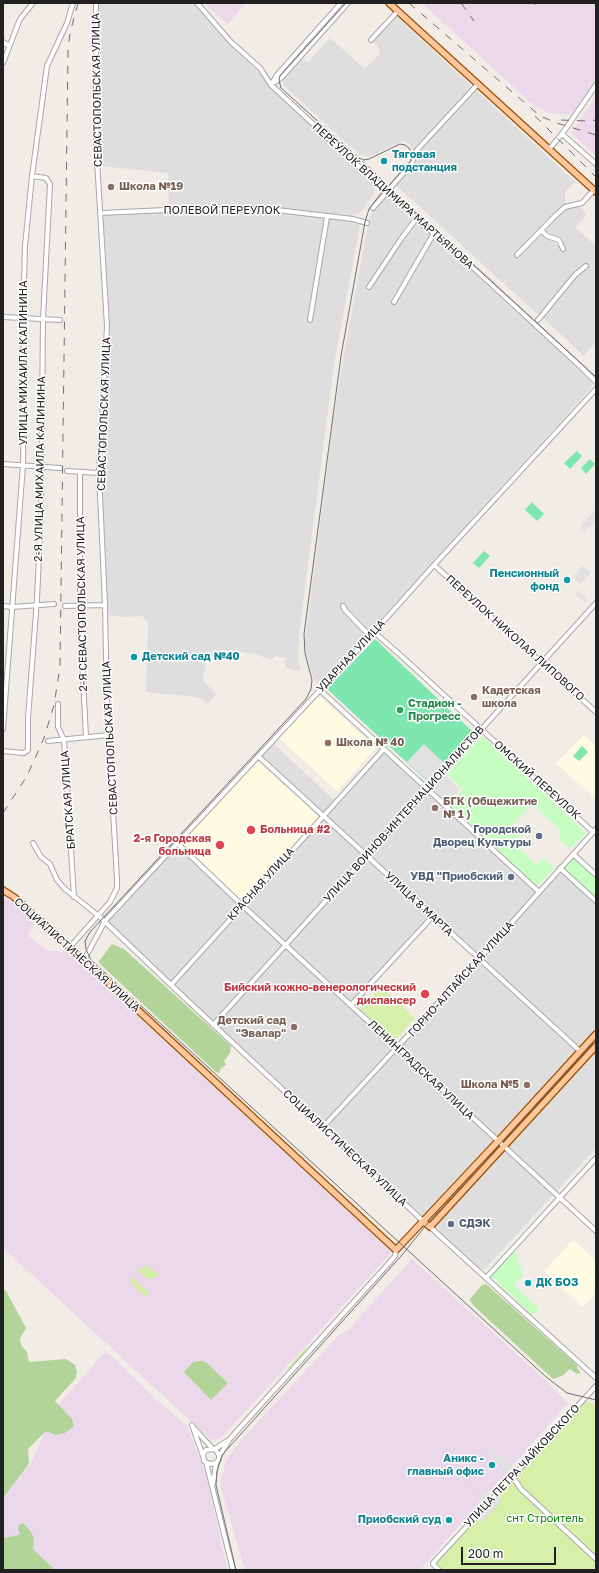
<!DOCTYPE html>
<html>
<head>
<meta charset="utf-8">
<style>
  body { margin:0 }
  #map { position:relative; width:599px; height:1573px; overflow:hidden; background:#f2ece6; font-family:"Golos Text",sans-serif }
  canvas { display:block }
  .frame { position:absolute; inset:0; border:4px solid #212121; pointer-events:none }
  .scale { position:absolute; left:461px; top:1547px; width:95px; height:18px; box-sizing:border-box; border:2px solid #212121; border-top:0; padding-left:5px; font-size:12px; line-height:14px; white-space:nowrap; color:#212121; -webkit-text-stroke:3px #fff; paint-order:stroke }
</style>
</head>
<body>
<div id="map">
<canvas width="599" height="1573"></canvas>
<div class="frame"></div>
<div class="scale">200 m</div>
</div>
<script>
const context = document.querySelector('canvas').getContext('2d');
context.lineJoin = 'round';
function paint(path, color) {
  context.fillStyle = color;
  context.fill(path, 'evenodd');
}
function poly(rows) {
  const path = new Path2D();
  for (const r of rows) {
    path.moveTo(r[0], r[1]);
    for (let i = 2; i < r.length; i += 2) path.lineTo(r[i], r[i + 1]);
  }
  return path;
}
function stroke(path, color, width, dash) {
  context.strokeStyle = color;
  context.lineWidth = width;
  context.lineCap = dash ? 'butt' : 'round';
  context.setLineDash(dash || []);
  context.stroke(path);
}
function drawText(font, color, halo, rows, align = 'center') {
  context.font = font + ' "Golos Text",sans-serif';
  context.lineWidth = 3;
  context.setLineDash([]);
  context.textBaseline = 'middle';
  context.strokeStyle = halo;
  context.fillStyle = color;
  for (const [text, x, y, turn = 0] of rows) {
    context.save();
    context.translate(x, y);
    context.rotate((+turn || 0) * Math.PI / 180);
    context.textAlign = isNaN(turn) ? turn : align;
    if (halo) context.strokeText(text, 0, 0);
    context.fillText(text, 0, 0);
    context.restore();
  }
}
paint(poly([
  [98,3,192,3,208,18,230,45,257,70,272,89,374,184,375,192,361,212,350,217,257,207,169,207,168,173,100,166,99,164],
  [396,16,575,182,565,192,565,204,538,230,566,252,560,239,545,230,561,213,572,207,578,206,587,215,575,227,596,246,596,342,584,356,538,313,536,313,397,186,397,181,416,162,417,155,410,145,404,141,402,141,371,156,360,155,283,85,282,80,283,78,301,58,308,62,330,38,365,69,379,55,380,51,378,46,372,40],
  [387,193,580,367,590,377,592,385,591,388,324,682,320,685,316,683,314,680,308,659,305,643,332,431,341,370,369,218,375,208],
  [272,212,356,221,360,225,334,364,300,627,298,660,301,669,297,671,285,667,285,658,276,656,270,660,256,654,220,650,219,653,206,660,203,680,216,694,207,704,202,699,195,697,146,692,148,623,142,616,126,617,109,615,107,609,102,474,110,321,103,218,107,215,167,213],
  [273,743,337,803,384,752,536,892,479,957,432,914,348,1006,395,1048,323,1125,107,922,178,846,242,907,326,816,261,756],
  [560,871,596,904,596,1032,424,1218,326,1127,483,959],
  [596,1048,596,1148,557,1191,554,1191,509,1149,508,1146],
  [503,1151,506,1151,552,1194,552,1196,485,1269,480,1270,435,1228,435,1226]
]), '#dfdede');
paint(poly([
  [205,3,246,3,227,25],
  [422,3,596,3,596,81,573,115,547,113,530,102],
  [596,97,596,156,571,133],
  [3,895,34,920,28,936,48,951,68,952,392,1252,220,1439,214,1440,209,1438,3,1248],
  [412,1259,543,1378,568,1403,420,1570,245,1570,220,1485,226,1460,244,1437,338,1336,348,1330],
  [106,1351,157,1400,187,1426,207,1478,227,1570,3,1570,3,1498,30,1465,56,1407]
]), '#ebd8eb');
paint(poly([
  [319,696,376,748,337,791,279,738],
  [584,735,596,746,596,799,556,763],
  [257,761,319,817,243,903,181,843,227,795],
  [573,1240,596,1261,596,1293,583,1307,544,1271]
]), '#fffbe2');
paint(poly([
  [381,986,415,1018,394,1041,359,1008],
  [145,1265,159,1274,155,1278,147,1279,138,1271],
  [132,1277,149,1293,147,1296,144,1296,131,1283],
  [306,1347,307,1351,291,1370,287,1369],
  [586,1401,596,1405,596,1570,442,1570,435,1564]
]), '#d6efa9');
paint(poly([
  [112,944,124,949,231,1046,230,1053,224,1061,226,1065,221,1068,219,1073,216,1072,100,964,99,961],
  [486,1284,577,1365,577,1368,581,1373,577,1374,570,1369,562,1376,553,1379,475,1307,470,1301,470,1299,482,1285],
  [3,1288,6,1291,26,1328,20,1338,21,1345,27,1352,29,1362,66,1359,75,1365,77,1372,76,1378,55,1401,72,1419,74,1426,65,1433,55,1435,49,1432,45,1432,28,1449,29,1464,3,1498],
  [197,1361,203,1361,207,1363,228,1383,211,1400,184,1372,192,1363],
  [23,1523,31,1532,34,1538,33,1549,55,1570,3,1570,3,1538,19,1535,20,1533,18,1529,19,1525]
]), '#b3d498');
paint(poly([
  [482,736,586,833,570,849,558,838,562,832,532,804,511,826,520,835,514,843,537,865,544,858,554,868,537,886,449,804,463,789,447,774],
  [574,859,596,878,596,899,564,869,565,866,571,860],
  [515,1251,523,1275,514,1285,539,1309,533,1316,491,1276]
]), '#c6fec1');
paint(poly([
  [577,451,582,456,570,469,564,463],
  [590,459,595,464,586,474,581,468],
  [532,502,544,514,537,521,525,510],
  [484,551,490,556,479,568,473,563],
  [375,639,473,732,427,781,327,689],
  [582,746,588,752,579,761,573,756]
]), '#7ee7af');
paint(poly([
  [596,509,596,514,594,517,596,520,584,533,579,528],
  [583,565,591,573,580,584,573,577],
  [578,590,588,599,585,603,575,594],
  [424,744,444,763,428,781,407,762],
  [445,775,460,789,447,804,432,789],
  [492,1448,513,1468,508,1473,487,1454],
  [470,1462,476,1468,462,1483,456,1477],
  [485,1490,490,1494,481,1504,476,1500],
  [496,1496,502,1501,482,1522,476,1517]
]), '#e1e1e1');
const minor = poly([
  [197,3,231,42,260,68,271,85,366,173,408,209,420,223,430,230,464,259,581,367,596,382],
  [371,40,398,11],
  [3,42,9,46],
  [3,63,20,19,33,3],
  [275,82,282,77,348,3],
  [271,85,277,75,341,3],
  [562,134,596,164],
  [549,149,562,134,596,85],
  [373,208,412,163,416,151,478,84],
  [101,213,166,210,268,209,353,219,367,223],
  [541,230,547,236,559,240,563,249],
  [517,255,555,216,565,207,582,203,594,190],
  [369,287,401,239,416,219],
  [394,302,434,233],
  [3,317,60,320],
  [310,320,327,217],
  [538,320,575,275,586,266],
  [3,464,60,468],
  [67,471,99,473],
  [80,472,80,618,86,737],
  [434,565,596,712],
  [3,606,12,607,54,604],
  [65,606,105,605],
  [343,606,345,610,370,636],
  [374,632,408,662,593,832],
  [320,690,539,892],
  [58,704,58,727,64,740,74,897],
  [3,729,23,465,24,371,23,318,25,246,32,176,47,66,67,23,73,3],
  [48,741,109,735],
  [3,751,24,753,28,750,28,718,37,599,41,513,43,319,50,184,46,178,32,176],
  [258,756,580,1051],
  [33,843,41,857,50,864,57,880,65,889,100,917,171,985,423,1221],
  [177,843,242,905,596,1231],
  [573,854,596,875],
  [560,868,596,901],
  [70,947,110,902,117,888,117,879,107,710,105,605,99,473,107,326,96,144,96,3],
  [84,960,105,921,374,632,434,565,596,389],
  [171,985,384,749],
  [351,1005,433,916],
  [213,1025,596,603],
  [323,1127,479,959,596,829],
  [430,1227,596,1378],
  [486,1278,596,1158],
  [192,1425,203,1456],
  [193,1427,212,1448],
  [215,1449,227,1441],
  [219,1457,229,1440,236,1432,389,1263,395,1256,396,1250],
  [206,1462,233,1570],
  [512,1476,521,1489,596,1559],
  [213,1484,216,1463,219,1459,219,1455,215,1449,206,1450,203,1454,204,1461,210,1464,216,1463],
  [439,1570,433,1564,433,1563,596,1386]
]);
const major = poly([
  [389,3,596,192],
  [3,890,14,897,84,960,396,1250,501,1138,596,1034],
  [423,1221,430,1227,596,1046]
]);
stroke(minor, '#a8a8a8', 6);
stroke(major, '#9d5100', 8);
stroke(minor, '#fff', 4);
stroke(major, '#ffc79e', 5.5);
stroke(poly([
  [346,3,280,76,279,80,281,88,374,172,380,178,383,185,382,192,369,209,365,222,341,356,304,634,305,653,312,680,311,689,306,699,90,932,85,941,86,949,91,960,545,1376,567,1393,596,1400],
  [359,158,363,160,369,159,400,144,405,145,409,148,413,156,411,161,384,191],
  [380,180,596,377],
  [236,1570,216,1485,217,1471,222,1455,402,1255,427,1224,596,1039]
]), '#6f6f6f', 1);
stroke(poly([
  [409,3,540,116,557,123,596,135],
  [461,3,474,21],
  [533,3,535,5],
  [535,116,596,177],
  [561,120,589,121,596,120],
  [3,813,27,776,44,738,54,705,60,667,68,50,70,33,78,3]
]), '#6f6f6f', 1, [8, 8]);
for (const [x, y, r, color] of [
  [384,161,4,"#0f9aa8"],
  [111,187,4,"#8d6e63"],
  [567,580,4,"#0f9aa8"],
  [134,657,4,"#0f9aa8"],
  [474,697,4,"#8d6e63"],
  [400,710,4,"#2e9e5b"],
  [328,743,4,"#8d6e63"],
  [435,808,4,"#8d6e63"],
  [251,830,5,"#e0444e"],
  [539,836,4,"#5c6f8a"],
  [220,845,5,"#e0444e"],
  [511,877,4,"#5c6f8a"],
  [425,994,5,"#e0444e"],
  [294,1027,4,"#8d6e63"],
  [527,1085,4,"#8d6e63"],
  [451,1224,4,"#5c6f8a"],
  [528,1283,4,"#0f9aa8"],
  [492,1465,4,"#0f9aa8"],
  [449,1520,4,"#0f9aa8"]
]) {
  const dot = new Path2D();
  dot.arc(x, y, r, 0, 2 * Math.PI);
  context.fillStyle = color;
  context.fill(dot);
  stroke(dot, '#fff', 1.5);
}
drawText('11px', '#212121', '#fff', [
  ["СЕВАСТОПОЛЬСКАЯ УЛИЦА",97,90,-91],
  ["ПЕРЕУЛОК ВЛАДИМИРА МАРТЬЯНОВА",393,196,42],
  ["ПОЛЕВОЙ ПЕРЕУЛОК",222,211],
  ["УЛИЦА МИХАИЛА КАЛИНИНА",24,363,-90],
  ["СЕВАСТОПОЛЬСКАЯ УЛИЦА",104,414,-88],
  ["2-Я УЛИЦА МИХАИЛА КАЛИНИНА",40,469,-89],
  ["2-Я СЕВАСТОПОЛЬСКАЯ УЛИЦА",82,604,-91],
  ["ПЕРЕУЛОК НИКОЛАЯ ЛИПОВОГО",515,638,42],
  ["УДАРНАЯ УЛИЦА",351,656,-47],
  ["СЕВАСТОПОЛЬСКАЯ УЛИЦА",110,738,-93],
  ["ОМСКИЙ ПЕРЕУЛОК",537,780,42],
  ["БРАТСКАЯ УЛИЦА",68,800,-94],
  ["УЛИЦА ВОИНОВ-ИНТЕРНАЦИОНАЛИСТОВ",404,814,-48],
  ["КРАСНАЯ УЛИЦА",261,884,-48],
  ["УЛИЦА 8 МАРТА",419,904,43],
  ["СОЦИАЛИСТИЧЕСКАЯ УЛИЦА",77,955,42],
  ["ГОРНО-АЛТАЙСКАЯ УЛИЦА",461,979,-48],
  ["ЛЕНИНГРАДСКАЯ УЛИЦА",421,1070,43],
  ["СОЦИАЛИСТИЧЕСКАЯ УЛИЦА",345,1148,43],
  ["УЛИЦА ПЕТРА ЧАЙКОВСКОГО",522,1466,-47]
]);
drawText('bold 11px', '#0d838f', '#fff', [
  ["Тяговая",392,155],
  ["подстанция",392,168],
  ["Пенсионный",559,574,"right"],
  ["фонд",559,587,"right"],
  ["Детский сад №40",142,657],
  ["ДК БОЗ",536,1283],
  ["Аникс -",484,1459,"right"],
  ["главный офис",484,1472,"right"],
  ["Приобский суд",441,1520,"right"]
], 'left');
drawText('bold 11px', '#785e54', '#fff', [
  ["Школа №19",119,187],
  ["Кадетская",482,691],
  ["школа",482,704],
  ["Школа № 40",336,743],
  ["БГК (Общежитие",443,802],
  ["№ 1 )",443,815],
  ["Детский сад",286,1021,"right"],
  ["\"Эвалар\"",286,1034,"right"],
  ["Школа №5",519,1085,"right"]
], 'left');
drawText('bold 11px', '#27864d', '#fff', [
  ["Стадион -",408,704],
  ["Прогресс",408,717]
], 'left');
drawText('bold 11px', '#be3a42', '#fff', [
  ["Больница #2",260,830,"left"],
  ["2-я Городская",211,839],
  ["больница",211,852],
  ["Бийский кожно-венерологический",416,988],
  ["диспансер",416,1001]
], 'right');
drawText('bold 11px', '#4e5e75', '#fff', [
  ["Городской",531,830],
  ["Дворец Культуры",531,843],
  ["УВД \"Приобский",503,877],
  ["СДЭК",459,1224,"left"]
], 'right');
drawText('11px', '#0b8503', '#fff', [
  ["снт Строитель",545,1519]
]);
</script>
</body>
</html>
